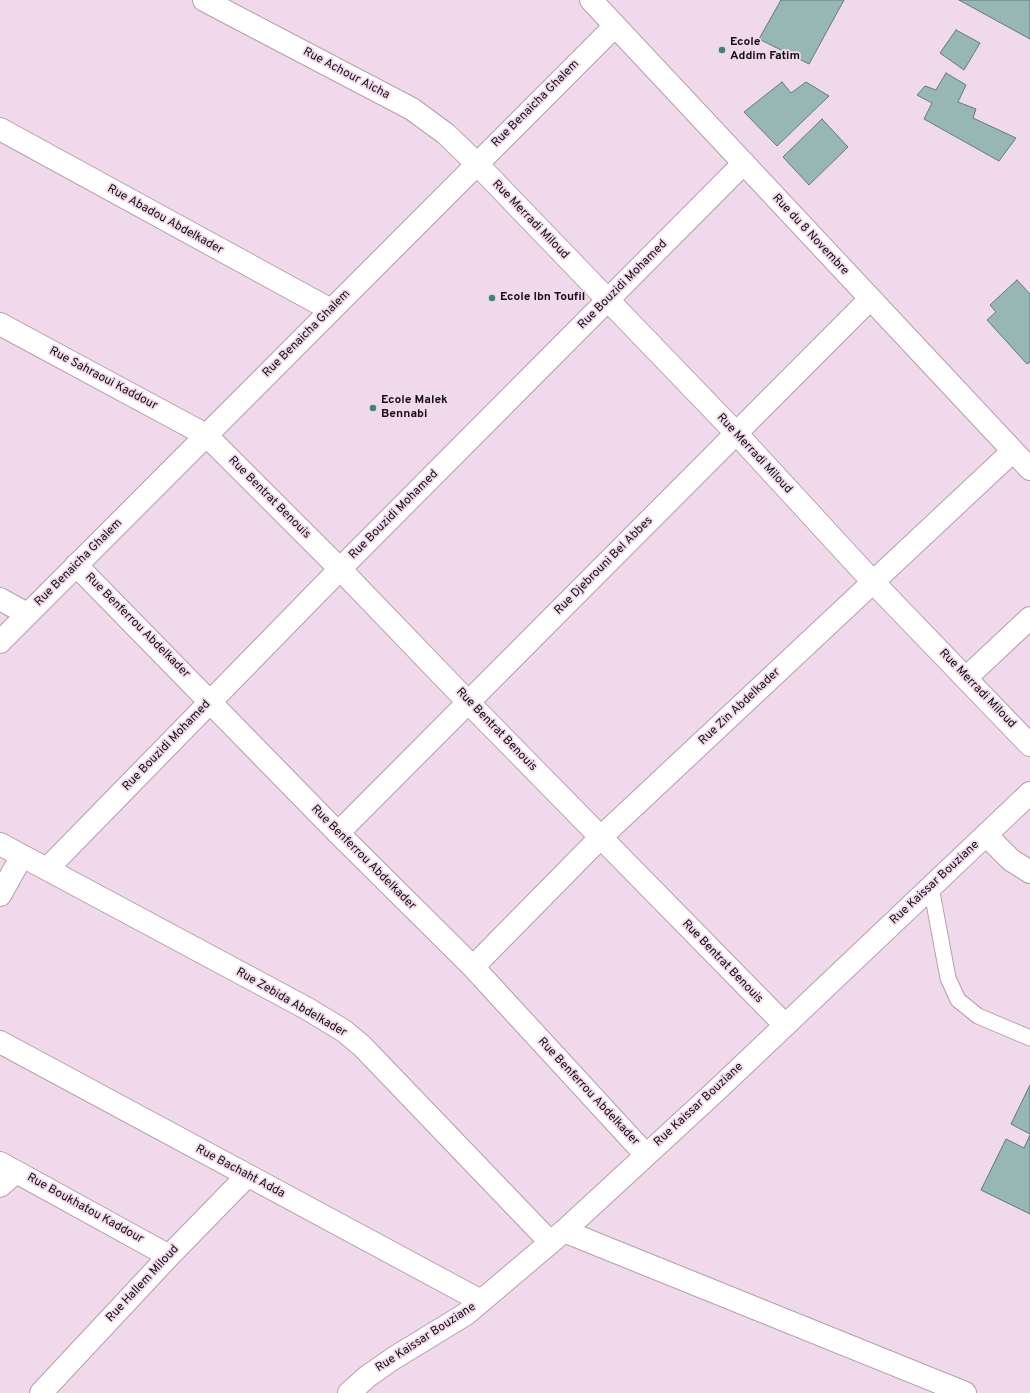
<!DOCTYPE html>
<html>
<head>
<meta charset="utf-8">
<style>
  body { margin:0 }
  canvas { display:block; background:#f0d9eb }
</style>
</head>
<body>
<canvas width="1030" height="1393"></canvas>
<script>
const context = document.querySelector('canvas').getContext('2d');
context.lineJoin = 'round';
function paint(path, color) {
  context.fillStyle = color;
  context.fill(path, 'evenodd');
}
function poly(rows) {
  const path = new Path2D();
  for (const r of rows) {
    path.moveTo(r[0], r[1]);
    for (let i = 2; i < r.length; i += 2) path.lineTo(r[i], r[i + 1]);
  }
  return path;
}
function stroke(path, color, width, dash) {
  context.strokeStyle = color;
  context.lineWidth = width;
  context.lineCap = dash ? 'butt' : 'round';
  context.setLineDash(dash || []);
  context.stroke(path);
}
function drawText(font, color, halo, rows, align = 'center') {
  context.font = font + ' Overpass,sans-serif';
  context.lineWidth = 3.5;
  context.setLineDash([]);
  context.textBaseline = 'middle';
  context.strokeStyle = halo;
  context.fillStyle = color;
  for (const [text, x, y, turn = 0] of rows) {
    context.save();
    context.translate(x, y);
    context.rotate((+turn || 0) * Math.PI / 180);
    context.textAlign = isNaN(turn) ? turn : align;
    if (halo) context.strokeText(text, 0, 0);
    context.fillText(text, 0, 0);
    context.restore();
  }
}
const building = poly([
  [781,0,844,0,809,64,759,39,781,0],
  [959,0,1030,0,1030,39,959,0],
  [956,30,980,43,964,70,940,53,956,30],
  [946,73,966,85,958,102,976,109,973,118,1016,138,999,161,924,119,932,103,917,95,925,86,936,90,946,73],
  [782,82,791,93,806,82,829,96,777,146,744,112,782,82],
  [822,119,848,147,809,185,783,157,822,119],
  [1017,280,1030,294,1030,362,1027,364,987,320,996,312,990,305,1017,280],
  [1030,1085,1030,1134,1011,1124,1030,1085],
  [1030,1135,1030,1214,981,1190,1006,1139,1024,1148,1030,1135]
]);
paint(building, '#97b7b5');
stroke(building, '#5e7c7a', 1);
const service = poly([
  [931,887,948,978,958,1000,978,1016,1030,1038]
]);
const minor = poly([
  [204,0,412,109,446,134,477,164,736,433,873,582,1030,745],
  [591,0,1030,469],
  [0,129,331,310],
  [0,324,206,435,340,569,468,702,785,1025],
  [76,565,338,833,473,967,646,1155],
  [0,599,27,614],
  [0,642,615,26],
  [966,678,1030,618],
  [338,833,870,299],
  [986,835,1011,860,1030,872],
  [47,869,340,569,744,163],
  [0,895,22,856],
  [473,967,601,837,1013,451],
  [0,1042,481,1301],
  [0,1163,169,1256],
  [0,1186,16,1172],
  [41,1393,169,1256,247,1176]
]);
const tertiary = poly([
  [0,844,306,1008,344,1031,362,1046,550,1242],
  [564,1231,965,1393],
  [349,1393,368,1376,394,1358,466,1314,564,1231,718,1089,1030,793]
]);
stroke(service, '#b49eaf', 17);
stroke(minor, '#b49eaf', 24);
stroke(tertiary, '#b49eaf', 24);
stroke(service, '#fff', 15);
stroke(minor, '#fff', 22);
stroke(tertiary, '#fff', 22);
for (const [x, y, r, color] of [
  [722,50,4,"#3d8481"],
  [492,298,4,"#3d8481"],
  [373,408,4,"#3d8481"]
]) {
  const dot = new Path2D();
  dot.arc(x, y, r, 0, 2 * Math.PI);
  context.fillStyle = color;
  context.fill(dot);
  stroke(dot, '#f0d9eb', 1.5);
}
drawText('bold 12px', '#150d13', '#f0d9eb', [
  ["Ecole",730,43],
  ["Addim Fatim",730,57],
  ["Ecole Ibn Toufil",500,298],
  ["Ecole Malek",381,401],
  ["Bennabi",381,415]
], 'left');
drawText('12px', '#150d13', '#f0d9eb', [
  ["Rue Achour Aicha",346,74,28],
  ["Rue Benaicha Ghalem",536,104,-45],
  ["Rue Abadou Abdelkader",165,220,29],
  ["Rue Merradi Miloud",530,220,46],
  ["Rue du 8 Novembre",810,235,47],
  ["Rue Bouzidi Mohamed",623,285,-45],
  ["Rue Benaicha Ghalem",307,334,-45],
  ["Rue Sahraoui Kaddour",103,379,28],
  ["Rue Merradi Miloud",754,454,47],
  ["Rue Bentrat Benouis",269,498,45],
  ["Rue Bouzidi Mohamed",394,515,-45],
  ["Rue Benaicha Ghalem",79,563,-45],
  ["Rue Djebrouni Bel Abbes",604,566,-45],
  ["Rue Benferrou Abdelkader",137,626,45],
  ["Rue Merradi Miloud",977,689,46],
  ["Rue Zin Abdelkader",740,707,-43],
  ["Rue Bentrat Benouis",496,730,46],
  ["Rue Bouzidi Mohamed",167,746,-46],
  ["Rue Benferrou Abdelkader",363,858,45],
  ["Rue Kaissar Bouziane",935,883,-43],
  ["Rue Bentrat Benouis",722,962,46],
  ["Rue Zebida Abdelkader",291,1003,30],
  ["Rue Benferrou Abdelkader",588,1092,47],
  ["Rue Kaissar Bouziane",699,1105,-43],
  ["Rue Bachaht Adda",240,1172,28],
  ["Rue Boukhatou Kaddour",85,1209,29],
  ["Rue Hallem Miloud",143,1284,-47],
  ["Rue Kaissar Bouziane",426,1338,-33]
]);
</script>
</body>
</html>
